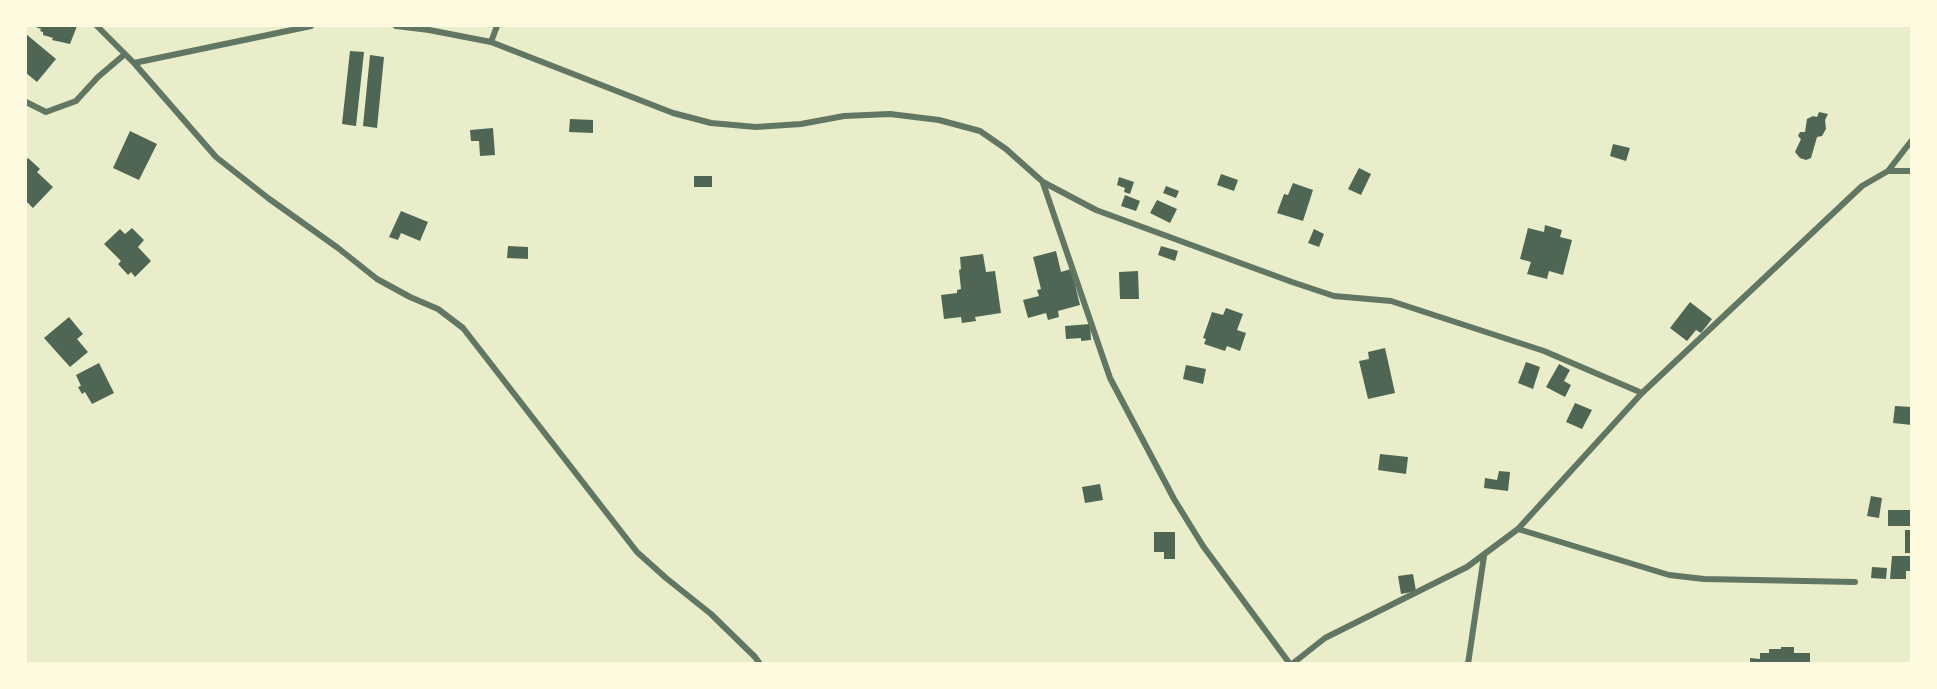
<!DOCTYPE html>
<html>
<head>
<meta charset="utf-8">
<style>
  body { margin:0 }
  #map { position:relative; width:1937px; height:689px; overflow:hidden; background:#e9edc9; font-family:Roboto,sans-serif }
  canvas { display:block }
  .frame { position:absolute; inset:0; border:27px solid #fefae0; pointer-events:none }
</style>
</head>
<body>
<div id="map">
<canvas width="1937" height="689"></canvas>
<div class="frame"></div>
</div>
<script>
const context = document.querySelector('canvas').getContext('2d');
context.lineJoin = 'round';
function paint(path, color) {
  context.fillStyle = color;
  context.fill(path, 'evenodd');
}
function poly(rows) {
  const path = new Path2D();
  for (const r of rows) {
    path.moveTo(r[0], r[1]);
    for (let i = 2; i < r.length; i += 2) path.lineTo(r[i], r[i + 1]);
  }
  return path;
}
function stroke(path, color, width, dash) {
  context.strokeStyle = color;
  context.lineWidth = width;
  context.lineCap = dash ? 'butt' : 'round';
  context.setLineDash(dash || []);
  context.stroke(path);
}
paint(poly([
  [33,26,77,26,70,44,52,40,53,38,43,35,43,32,40,31,41,29],
  [26,34,56,59,37,82,26,73],
  [350,51,364,52,356,126,342,124],
  [370,55,384,57,377,128,363,126],
  [1819,112,1828,114,1825,120,1826,129,1822,136,1817,137,1811,158,1806,160,1800,158,1795,152,1801,139,1798,136,1800,132,1805,132,1807,119,1813,116,1817,117],
  [570,119,593,120,593,133,569,132],
  [493,128,495,155,480,156,479,141,471,141,470,130],
  [130,131,157,144,139,180,113,168],
  [1613,144,1630,148,1626,161,1610,156],
  [28,158,40,169,37,172,53,187,33,208,26,201,26,161],
  [1359,168,1371,174,1361,195,1348,189],
  [1221,174,1238,180,1234,191,1217,185],
  [694,176,712,176,712,187,694,187],
  [1119,177,1134,182,1130,194,1124,192,1125,188,1117,185],
  [1293,183,1313,190,1303,221,1277,213,1284,194,1288,195],
  [1166,186,1179,191,1176,198,1163,193],
  [1125,195,1140,201,1136,211,1121,206],
  [1157,200,1177,209,1170,223,1150,213],
  [401,211,428,222,420,241,401,233,398,240,389,237],
  [1545,225,1562,230,1560,237,1572,240,1563,275,1549,271,1547,279,1527,274,1531,262,1520,259,1528,228,1544,232],
  [132,228,144,240,138,247,151,261,135,277,131,272,128,275,118,264,121,261,104,244,120,229,125,234],
  [1314,229,1324,234,1319,247,1308,243],
  [508,246,528,247,528,259,507,258],
  [1161,246,1178,251,1175,261,1158,255],
  [1056,251,1061,272,1071,269,1080,305,1058,311,1059,317,1048,320,1046,313,1028,318,1023,300,1039,296,1037,290,1041,289,1033,257],
  [983,254,986,272,995,271,1001,313,975,317,976,321,962,323,961,317,944,319,941,295,957,293,957,290,961,289,959,270,961,269,960,257],
  [1138,271,1139,299,1120,299,1119,272],
  [1690,302,1712,319,1701,333,1696,330,1687,341,1670,328],
  [1226,308,1243,314,1237,330,1246,333,1240,351,1227,346,1225,351,1204,344,1206,339,1203,338,1212,312,1223,315],
  [69,317,83,334,77,339,88,352,70,367,44,338],
  [1090,324,1091,340,1081,341,1081,338,1066,339,1065,326],
  [1385,348,1395,393,1368,399,1359,361,1369,359,1368,352],
  [1526,362,1540,367,1533,389,1518,383],
  [99,363,114,393,92,404,85,392,82,394,78,387,81,386,76,375],
  [1559,364,1570,370,1564,381,1571,385,1565,397,1546,387],
  [1186,365,1206,369,1203,384,1183,379],
  [1575,403,1592,410,1582,429,1566,422],
  [1895,406,1912,407,1912,425,1893,423],
  [1380,454,1408,457,1406,474,1378,470],
  [1499,471,1510,472,1508,491,1484,488,1485,478,1497,480],
  [1100,484,1103,500,1085,503,1082,487],
  [1871,496,1882,498,1879,518,1867,516],
  [1888,510,1912,510,1912,526,1888,526],
  [1905,530,1912,530,1912,553,1905,553],
  [1154,532,1175,532,1175,559,1164,559,1164,552,1154,552],
  [1892,556,1912,556,1912,571,1906,571,1906,579,1890,579],
  [1872,567,1887,568,1886,579,1871,578],
  [1413,574,1416,591,1401,594,1398,576],
  [1781,647,1794,647,1794,653,1810,653,1810,664,1750,664,1750,658,1760,659,1760,653,1769,653,1769,649,1781,649]
]), '#4f6655');
stroke(poly([
  [97,26,134,63,216,157,268,198,338,248,377,279,410,297,438,309,463,328,637,552,666,578,711,614,755,657,760,664],
  [396,26,429,30,491,42,673,113,711,123,756,127,801,124,844,116,890,114,939,120,980,131,1006,149,1043,182,1096,210,1292,282,1334,296,1391,301,1544,351,1642,393],
  [491,42,497,26],
  [134,63,311,26],
  [26,102,46,112,76,101,98,77,125,54],
  [1888,171,1912,171],
  [1043,183,1110,378,1174,499,1203,546,1290,664],
  [1518,529,1669,575,1704,579,1855,582],
  [1292,664,1325,638,1467,567,1518,529,1642,393,1862,186,1888,171,1912,140],
  [1468,664,1484,556]
]), '#617663', 6);
</script>
</body>
</html>
